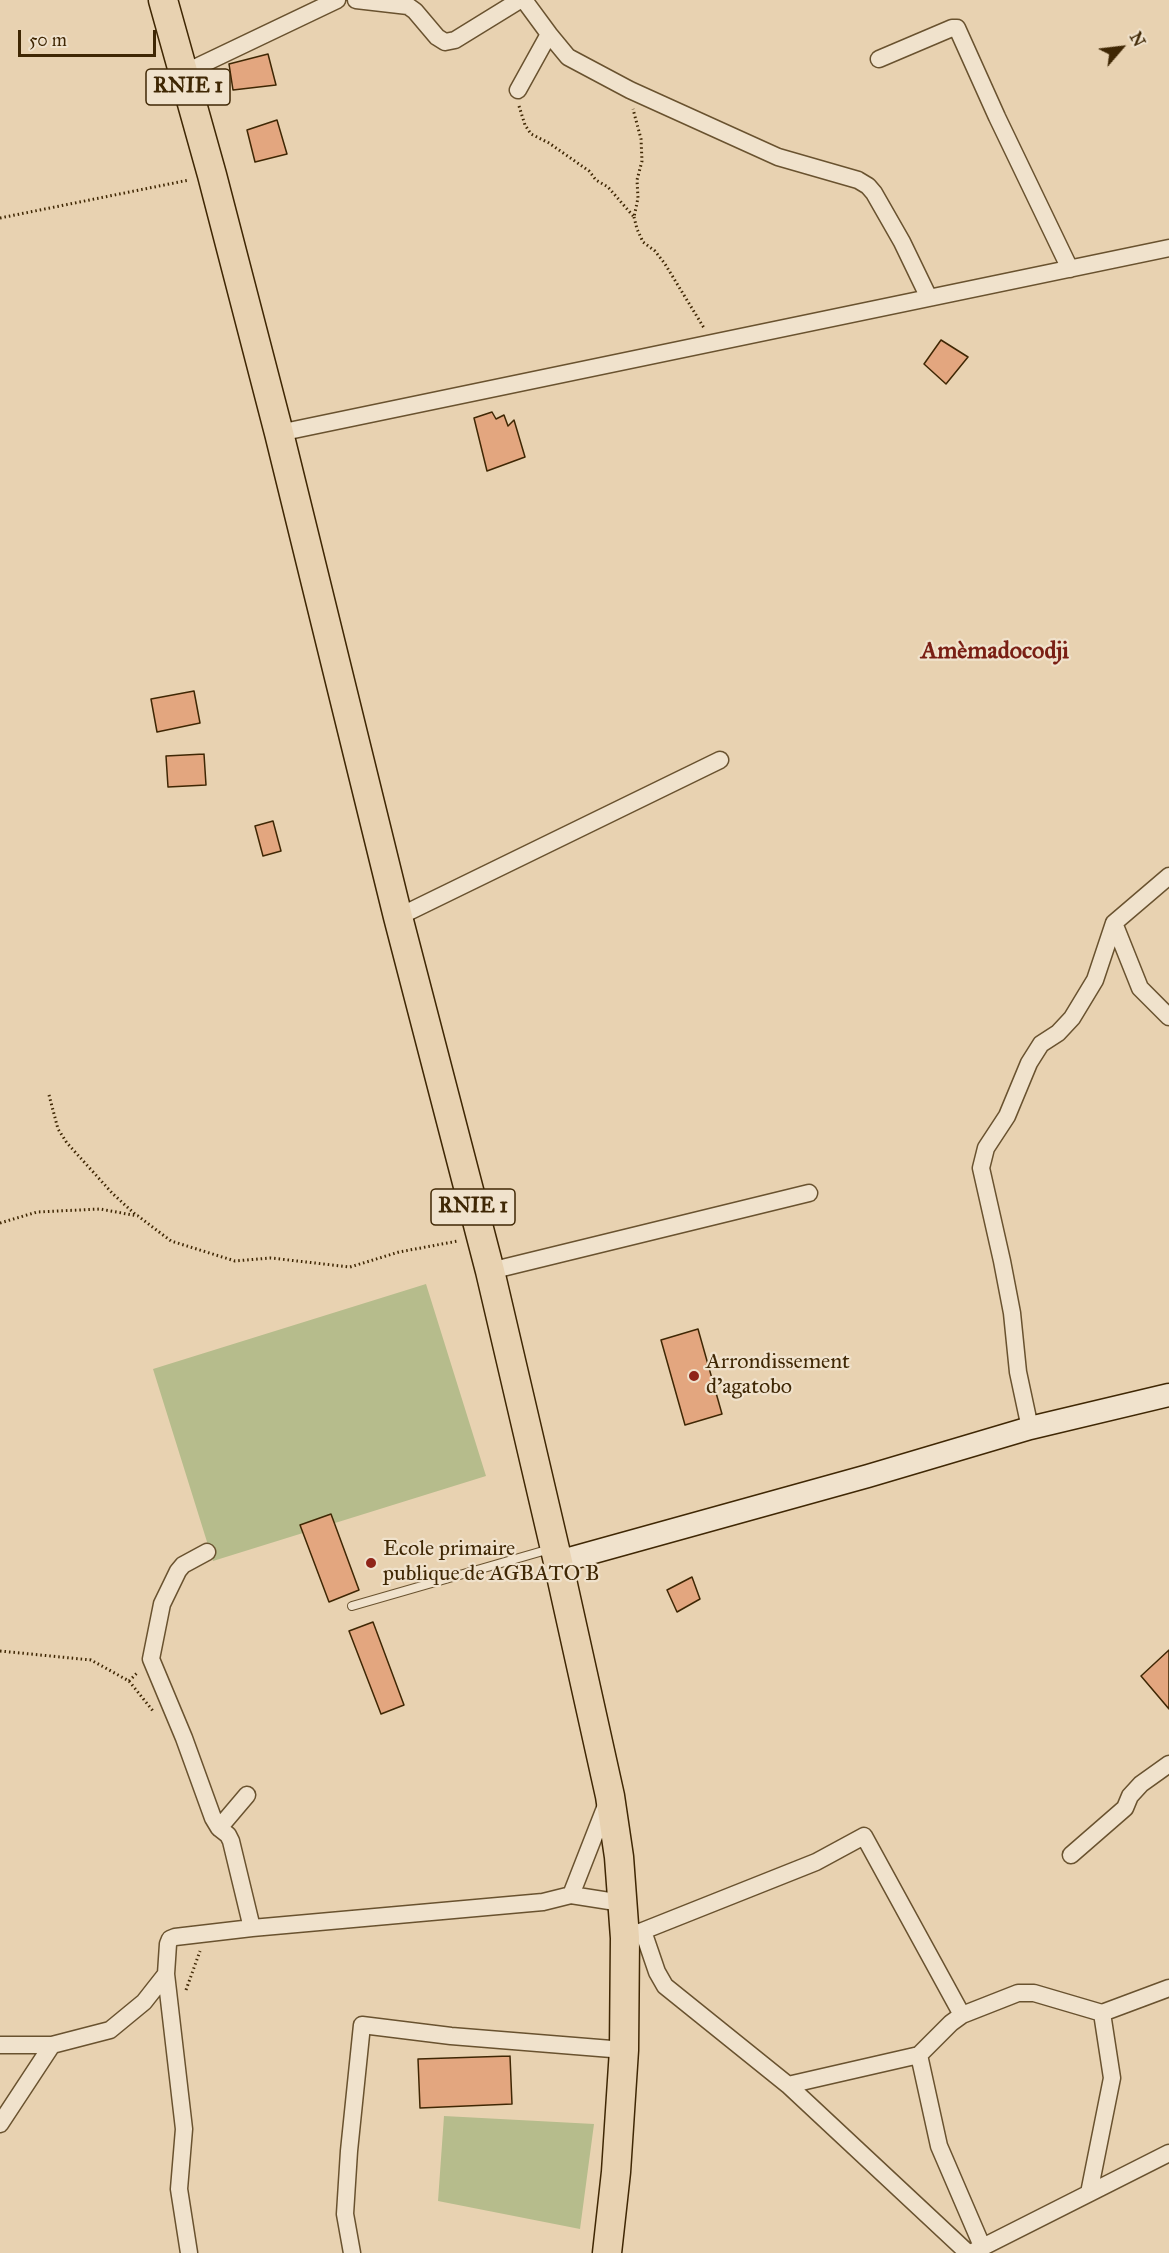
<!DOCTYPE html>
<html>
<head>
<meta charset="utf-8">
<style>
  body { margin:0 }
  #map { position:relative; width:1169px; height:2253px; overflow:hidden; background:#e8d2b1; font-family:"IM FELL Great Primer",serif }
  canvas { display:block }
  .north { position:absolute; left:1091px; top:18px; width:60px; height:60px; -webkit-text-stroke:4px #f0e2cc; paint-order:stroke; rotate:62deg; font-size:16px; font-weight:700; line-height:24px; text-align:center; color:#3f2704 }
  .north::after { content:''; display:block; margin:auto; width:21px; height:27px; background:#3f2704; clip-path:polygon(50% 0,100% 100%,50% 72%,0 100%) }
  .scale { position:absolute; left:18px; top:30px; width:138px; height:27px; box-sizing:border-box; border:3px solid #3f2704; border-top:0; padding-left:8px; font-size:18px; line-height:21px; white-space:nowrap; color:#3f2704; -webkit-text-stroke:4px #f0e2cc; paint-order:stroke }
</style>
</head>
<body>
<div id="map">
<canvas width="1169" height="2253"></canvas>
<div class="north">N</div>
<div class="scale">50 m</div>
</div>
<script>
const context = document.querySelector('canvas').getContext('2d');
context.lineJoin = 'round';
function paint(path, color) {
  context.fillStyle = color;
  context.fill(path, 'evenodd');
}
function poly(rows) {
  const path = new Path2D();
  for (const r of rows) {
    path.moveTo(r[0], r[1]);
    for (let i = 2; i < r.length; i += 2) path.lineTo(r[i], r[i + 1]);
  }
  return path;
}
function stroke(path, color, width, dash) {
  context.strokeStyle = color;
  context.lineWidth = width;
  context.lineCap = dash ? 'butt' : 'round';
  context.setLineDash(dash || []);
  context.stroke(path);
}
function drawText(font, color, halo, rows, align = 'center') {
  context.font = font + ' "IM FELL Great Primer",serif';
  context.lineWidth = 4.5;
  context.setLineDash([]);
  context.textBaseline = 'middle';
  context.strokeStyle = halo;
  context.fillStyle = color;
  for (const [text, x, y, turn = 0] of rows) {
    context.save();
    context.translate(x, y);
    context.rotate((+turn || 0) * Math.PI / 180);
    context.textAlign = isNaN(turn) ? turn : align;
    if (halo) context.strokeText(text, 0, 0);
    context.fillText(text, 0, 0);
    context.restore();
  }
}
paint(poly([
  [426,1284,486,1476,213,1561,153,1369],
  [444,2116,594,2124,580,2229,438,2201]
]), '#b6bc8c');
const building = poly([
  [268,54,276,85,233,90,229,64,268,54],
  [277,120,287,154,255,162,247,130,277,120],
  [941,340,968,357,946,384,924,364,941,340],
  [492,412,496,419,504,415,508,426,514,420,525,457,487,471,474,418,492,412],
  [194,691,200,723,157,732,151,699,194,691],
  [204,754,206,785,168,787,166,756,204,754],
  [273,821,281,851,263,856,255,826,273,821],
  [698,1329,722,1414,685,1425,661,1340,698,1329],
  [331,1514,359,1590,329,1602,300,1525,331,1514],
  [692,1577,700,1599,677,1612,667,1590,692,1577],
  [373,1622,404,1705,381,1714,349,1631,373,1622],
  [1169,1650,1169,1709,1141,1676,1169,1650],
  [510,2056,512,2104,420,2108,418,2059,510,2056]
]);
paint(building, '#e3a67f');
stroke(building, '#3f2704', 1.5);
const lane = poly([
  [352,1606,550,1549]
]);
const street = poly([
  [356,0,408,6,415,11,437,37,445,42,455,40,520,0],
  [549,34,568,57,630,90,778,157,858,180,868,186,874,193,902,242,929,298],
  [879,59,952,28,957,28,997,117,1070,269],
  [184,73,337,0],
  [518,90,549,34,524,0],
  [279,433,1169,248],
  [398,917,720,760],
  [1114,923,1169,876],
  [490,1271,809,1193],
  [1030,1428,1018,1372,1012,1313,1002,1261,981,1168,986,1148,1007,1116,1029,1063,1041,1044,1058,1033,1072,1018,1095,980,1114,923,1140,988,1169,1017],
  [207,1552,183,1565,178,1571,162,1604,151,1659,184,1738,213,1818,219,1828],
  [1071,1855,1125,1808,1130,1796,1141,1784,1169,1764],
  [571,1895,607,1803],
  [252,1928,543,1902,571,1895,622,1903],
  [643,1931,657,1972,665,1986,788,2085,968,2253],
  [625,1938,816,1862,864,1836,962,2015],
  [0,2045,52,2045,110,2030,144,2002,166,1974],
  [919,2055,939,2146,982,2246],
  [788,2085,919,2055,951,2023,962,2015,1018,1993,1034,1993,1102,2013,1169,1988],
  [0,2124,52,2045],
  [1089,2193,1112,2078,1102,2013],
  [189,2253,179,2189,184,2129,166,1974,168,1944,170,1939,175,1937,252,1928,231,1841,228,1835,219,1828,247,1795],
  [352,2253,345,2214,349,2151,362,2025,451,2036,624,2050],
  [971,2253,1169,2153]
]);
const secondary = poly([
  [558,1562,868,1476,1030,1428,1169,1395]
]);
const highway = poly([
  [163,0,212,175,279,433,398,917,490,1271,558,1562,610,1796,619,1857,625,1938,624,2050,616,2172,607,2253]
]);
stroke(lane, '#69522f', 10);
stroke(street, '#69522f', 19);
stroke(secondary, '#3f2704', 25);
stroke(highway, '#3f2704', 31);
stroke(poly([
  [519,106,525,125,531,134,549,143,589,171,596,180,608,187,634,217,638,198,637,180,642,161,641,139,633,109],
  [634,217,637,229,643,242,655,251,665,264,704,328],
  [0,218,189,180],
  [49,1095,58,1129,67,1143,113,1194,136,1215],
  [0,1223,37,1212,100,1209,138,1216,171,1241,235,1261,271,1258,350,1267,399,1252,458,1241],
  [0,1651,91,1660,129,1681,153,1711],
  [129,1681,138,1672],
  [186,1990,200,1951]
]), '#3f2704', 3, [1.5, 3]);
stroke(lane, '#f0e2cc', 8);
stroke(street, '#f0e2cc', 16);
stroke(secondary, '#f0e2cc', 22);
stroke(highway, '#e8d2b1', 28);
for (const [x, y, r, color] of [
  [694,1376,6,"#8f2418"],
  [371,1563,6,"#8f2418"]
]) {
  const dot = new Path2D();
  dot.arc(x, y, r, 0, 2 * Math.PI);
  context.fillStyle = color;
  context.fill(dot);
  stroke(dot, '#f0e2cc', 2);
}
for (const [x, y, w] of [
  [188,87,84],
  [473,1207,84]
]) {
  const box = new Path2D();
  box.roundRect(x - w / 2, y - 18, w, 36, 4.5);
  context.fillStyle = '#f0e2cc';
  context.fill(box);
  stroke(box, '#3f2704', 1.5);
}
drawText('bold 21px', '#3f2704', null, [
  ["RNIE 1",188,87],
  ["RNIE 1",473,1207]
]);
drawText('22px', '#3f2704', '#f0e2cc', [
  ["Arrondissement",706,1363],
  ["d'agatobo",706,1388],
  ["Ecole primaire",383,1550],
  ["publique de AGBATO B",383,1575]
], 'left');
drawText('bold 24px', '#7a1f14', '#f0e2cc', [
  ["Amèmadocodji",995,652]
]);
</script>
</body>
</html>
